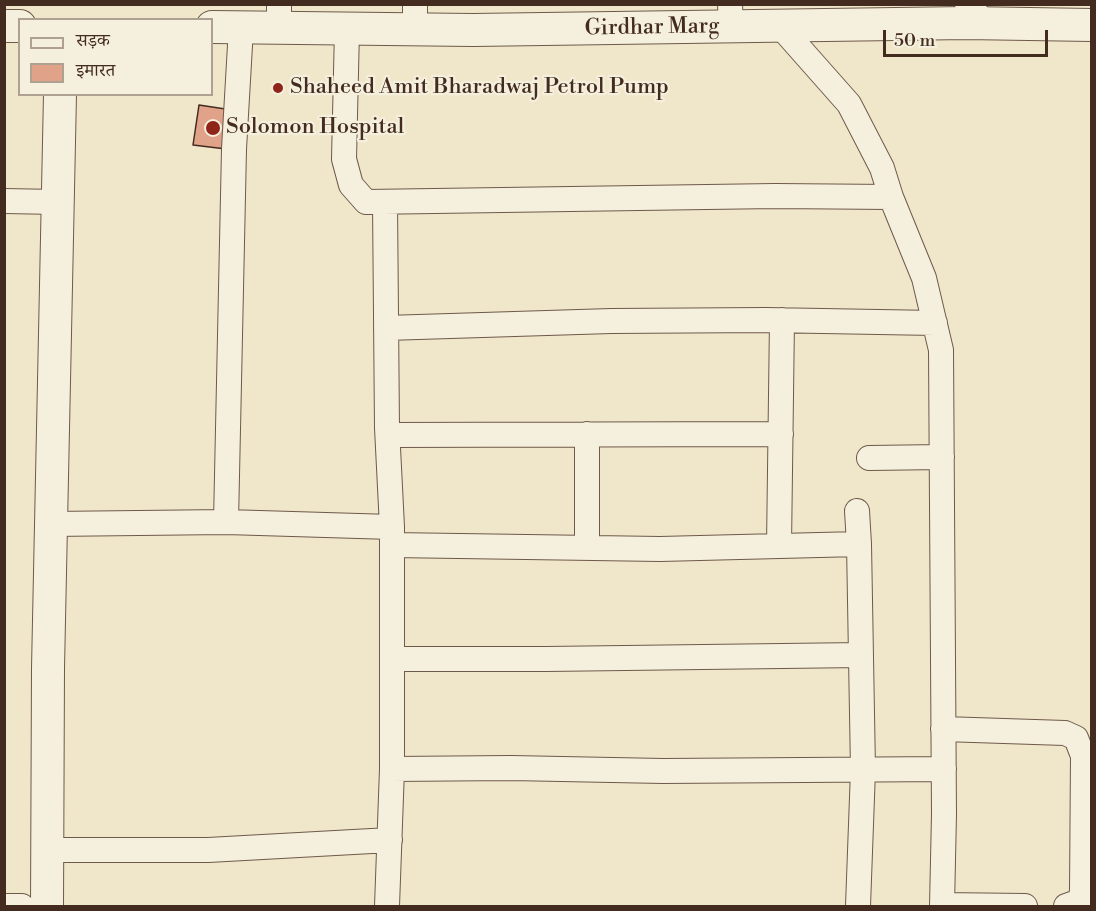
<!DOCTYPE html>
<html>
<head>
<meta charset="utf-8">
<style>
  body { margin:0 }
  #map { position:relative; width:1096px; height:911px; overflow:hidden; background:#f0e6ca; font-family:"Libre Bodoni","Noto Serif Devanagari",serif }
  canvas { display:block }
  .frame { position:absolute; inset:0; border:6px solid #432c1f; pointer-events:none }
  .legend { position:absolute; left:18px; top:18px; width:195px; height:78px; box-sizing:border-box; background:#f5efdd; border:2px solid #aea191; margin:0; padding:8px 10px; list-style:none; font-size:18px; color:#432c1f }
  .legend li { display:flex; align-items:center; gap:12px; height:30px }
  .legend b { width:30px; border:2px solid #aea191 }
  .scale { position:absolute; left:883px; top:30px; width:165px; height:27px; box-sizing:border-box; border:3px solid #432c1f; border-top:0; padding-left:8px; font-size:18px; line-height:21px; white-space:nowrap; color:#432c1f; -webkit-text-stroke:4px #f5efdd; paint-order:stroke }
</style>
</head>
<body>
<div id="map">
<canvas width="1096" height="911"></canvas>
<div class="frame"></div>
<ul class="legend">
<li><b style="height:8px;background:#f5efdd"></b>सड़क</li>
<li><b style="height:16px;background:#e0a389"></b>इमारत</li>
</ul>
<div class="scale">50 m</div>
</div>
<script>
const context = document.querySelector('canvas').getContext('2d');
context.lineJoin = 'round';
function paint(path, color) {
  context.fillStyle = color;
  context.fill(path, 'evenodd');
}
function poly(rows) {
  const path = new Path2D();
  for (const r of rows) {
    path.moveTo(r[0], r[1]);
    for (let i = 2; i < r.length; i += 2) path.lineTo(r[i], r[i + 1]);
  }
  return path;
}
function stroke(path, color, width, dash) {
  context.strokeStyle = color;
  context.lineWidth = width;
  context.lineCap = dash ? 'butt' : 'round';
  context.setLineDash(dash || []);
  context.stroke(path);
}
function drawText(font, color, halo, rows, align = 'center') {
  context.font = font + ' "Libre Bodoni",serif';
  context.lineWidth = 4.5;
  context.setLineDash([]);
  context.textBaseline = 'middle';
  context.strokeStyle = halo;
  context.fillStyle = color;
  for (const [text, x, y, turn = 0] of rows) {
    context.save();
    context.translate(x, y);
    context.rotate((+turn || 0) * Math.PI / 180);
    context.textAlign = isNaN(turn) ? turn : align;
    if (halo) context.strokeText(text, 0, 0);
    context.fillText(text, 0, 0);
    context.restore();
  }
}
const building = poly([
  [199,105,232,110,226,149,193,145,199,105]
]);
paint(building, '#e0a389');
stroke(building, '#432c1f', 1.5);
const minor = poly([
  [279,4,279,28],
  [730,4,731,27],
  [967,4,987,24],
  [780,26,849,104,882,168,891,197,924,278,941,350,944,814,942,906],
  [347,29,344,159,351,185,366,202,775,196,891,197],
  [415,29,415,4],
  [4,201,58,202],
  [385,202,387,428,392,527,392,769,387,906],
  [386,328,611,321,766,320,935,323],
  [587,434,587,547],
  [388,435,781,434],
  [869,458,942,457],
  [857,511,859,544,863,770,858,906],
  [226,522,234,149,241,28],
  [51,524,226,522,392,527],
  [392,545,660,549,859,544],
  [779,546,782,320],
  [392,659,546,659,861,655],
  [943,729,1065,733,1076,738,1083,756,1082,891,1080,901,1066,906],
  [392,769,511,768,663,771,944,769],
  [47,850,208,850,390,840],
  [942,905,1025,906],
  [4,906,22,906]
]);
const tertiary = poly([
  [4,26,20,26],
  [212,27,473,30,966,23,1092,25],
  [47,906,48,668,60,94]
]);
stroke(minor, '#6e5a4a', 26);
stroke(tertiary, '#6e5a4a', 34);
stroke(minor, '#f5efdd', 24);
stroke(tertiary, '#f5efdd', 32);
for (const [x, y, r, color] of [
  [278,88,6,"#8f2418"],
  [213,128,8,"#8f2418"]
]) {
  const dot = new Path2D();
  dot.arc(x, y, r, 0, 2 * Math.PI);
  context.fillStyle = color;
  context.fill(dot);
  stroke(dot, '#f5efdd', 2);
}
drawText('22px', '#432c1f', '#f5efdd', [
  ["Girdhar Marg",652,28,-1]
]);
drawText('22px', '#432c1f', '#f5efdd', [
  ["Shaheed Amit Bharadwaj Petrol Pump",290,88],
  ["Solomon Hospital",226,128]
], 'left');
</script>
</body>
</html>
